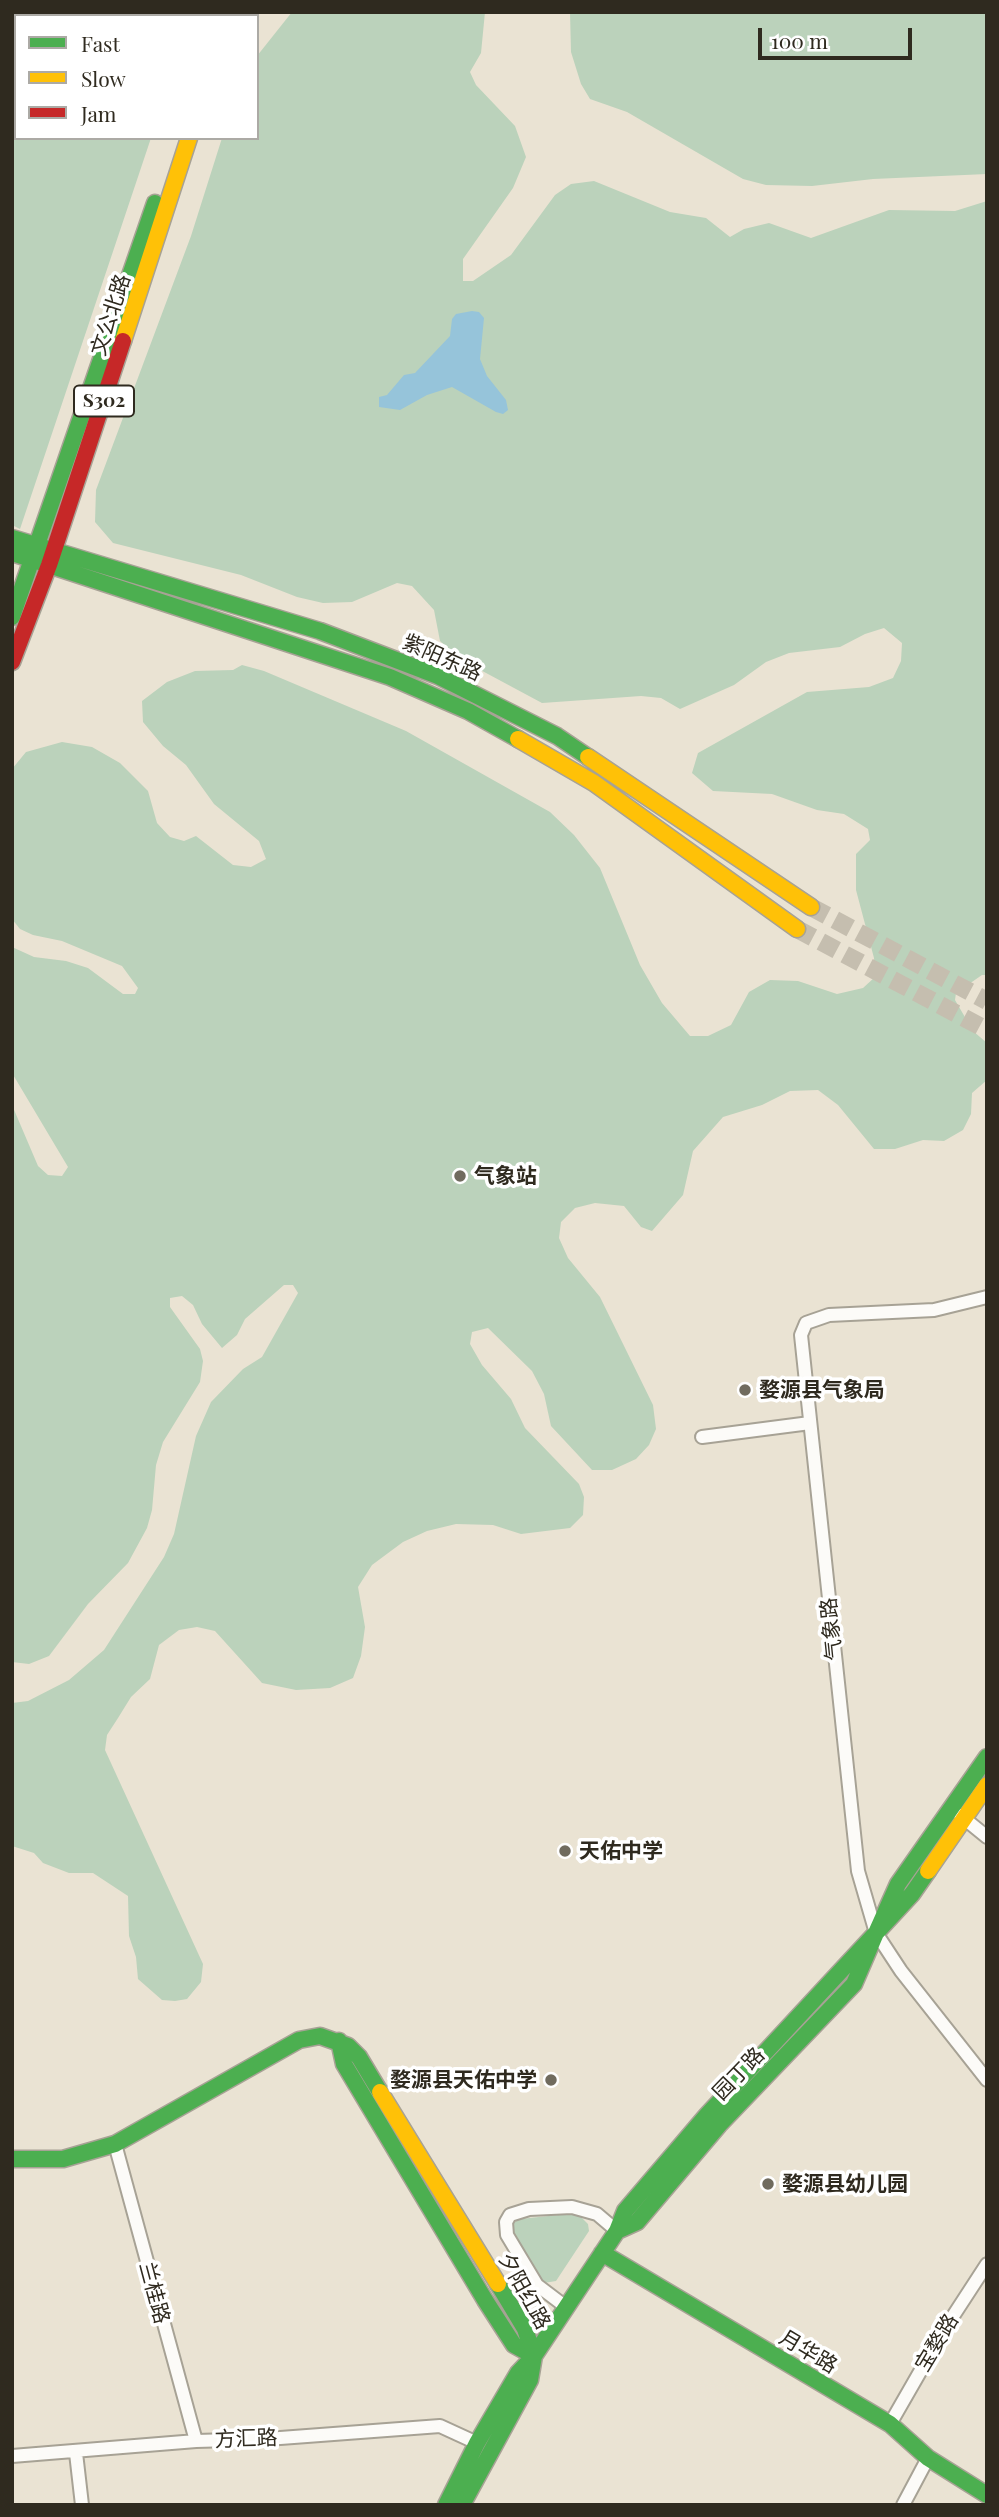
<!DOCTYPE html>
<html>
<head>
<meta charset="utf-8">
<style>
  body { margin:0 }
  #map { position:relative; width:999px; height:2517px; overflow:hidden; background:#eae3d3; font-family:"Playfair Display",serif }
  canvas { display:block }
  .frame { position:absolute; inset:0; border:14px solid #2f2a1f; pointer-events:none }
  .legend { position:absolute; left:14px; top:14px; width:245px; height:126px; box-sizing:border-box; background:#fff; border:2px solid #acaaa5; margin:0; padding:9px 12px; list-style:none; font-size:21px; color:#2f2a1f }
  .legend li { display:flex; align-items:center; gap:14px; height:35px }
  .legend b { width:35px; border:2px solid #acaaa5 }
  .scale { position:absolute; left:758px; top:28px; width:154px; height:32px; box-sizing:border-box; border:4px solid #2f2a1f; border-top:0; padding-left:9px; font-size:21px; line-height:24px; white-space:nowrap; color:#2f2a1f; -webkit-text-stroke:5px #fff; paint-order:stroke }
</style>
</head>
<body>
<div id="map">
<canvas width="999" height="2517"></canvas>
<div class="frame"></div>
<ul class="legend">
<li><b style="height:9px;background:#4caf50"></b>Fast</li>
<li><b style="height:9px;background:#ffc107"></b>Slow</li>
<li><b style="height:9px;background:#c62828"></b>Jam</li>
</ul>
<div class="scale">100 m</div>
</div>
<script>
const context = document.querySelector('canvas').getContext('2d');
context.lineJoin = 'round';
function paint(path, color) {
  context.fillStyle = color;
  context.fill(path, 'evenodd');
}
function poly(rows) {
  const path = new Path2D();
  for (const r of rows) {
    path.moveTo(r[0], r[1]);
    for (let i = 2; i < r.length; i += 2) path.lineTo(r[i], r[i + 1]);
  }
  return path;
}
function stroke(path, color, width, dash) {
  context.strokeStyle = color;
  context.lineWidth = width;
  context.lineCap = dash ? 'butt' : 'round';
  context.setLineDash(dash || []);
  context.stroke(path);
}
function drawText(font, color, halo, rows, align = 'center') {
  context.font = font + ' "Playfair Display","Noto Sans SC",serif';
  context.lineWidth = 7;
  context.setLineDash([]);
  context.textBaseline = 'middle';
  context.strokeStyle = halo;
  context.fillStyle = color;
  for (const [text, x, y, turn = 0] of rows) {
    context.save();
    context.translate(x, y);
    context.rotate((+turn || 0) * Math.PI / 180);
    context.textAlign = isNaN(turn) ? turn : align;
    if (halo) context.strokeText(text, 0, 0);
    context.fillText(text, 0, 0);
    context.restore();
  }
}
paint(poly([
  [12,12,193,12,192,16,16,16,16,138,151,138,20,529,12,525],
  [292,12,485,12,481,53,470,72,476,85,515,126,526,157,513,188,463,259,463,281,473,281,511,255,555,195,571,184,594,181,670,212,706,218,730,237,744,229,769,223,811,238,889,210,955,211,987,201,987,975,982,975,956,993,955,1000,973,1031,987,1043,987,1080,972,1093,971,1114,963,1130,944,1141,923,1140,895,1149,874,1149,838,1105,818,1090,790,1091,762,1105,723,1117,693,1151,683,1195,652,1231,641,1227,624,1206,595,1203,575,1208,561,1222,559,1238,568,1258,600,1297,653,1405,656,1429,649,1445,636,1459,612,1470,592,1470,551,1426,544,1394,532,1371,488,1328,472,1332,470,1344,482,1365,511,1399,525,1428,579,1484,584,1497,583,1515,570,1528,521,1534,493,1525,456,1524,427,1531,403,1542,372,1565,358,1587,365,1627,361,1656,353,1678,330,1688,296,1690,262,1683,215,1631,197,1627,179,1630,159,1645,150,1679,131,1697,118,1718,107,1735,105,1750,203,1964,201,1982,187,1999,175,2001,162,2000,138,1979,136,1957,129,1936,128,1896,93,1873,69,1873,43,1863,34,1853,12,1846,12,1703,28,1701,69,1680,104,1650,164,1557,174,1534,196,1436,211,1402,243,1369,262,1357,298,1293,293,1285,284,1285,245,1319,237,1335,222,1348,202,1324,193,1305,182,1296,170,1298,170,1307,200,1349,203,1361,200,1382,163,1442,156,1465,152,1510,147,1528,128,1563,88,1604,49,1656,29,1664,12,1662,12,1105,38,1166,48,1175,62,1176,68,1167,12,1073,12,947,34,957,66,961,88,968,123,994,135,994,138,988,122,966,62,941,33,935,20,929,12,919,12,769,26,752,62,742,92,747,120,763,148,791,157,823,170,837,184,841,196,836,233,865,251,867,266,859,259,841,214,804,186,765,163,746,143,722,142,701,167,682,195,671,233,670,242,665,264,671,406,731,550,812,574,835,600,868,640,965,662,1003,690,1036,708,1036,731,1025,749,992,770,980,798,981,837,994,863,988,875,977,874,958,856,890,856,854,870,840,868,829,844,814,817,810,772,794,713,791,692,773,698,753,807,692,869,687,893,678,901,661,902,643,884,628,865,634,840,647,789,653,766,662,734,685,680,709,661,698,641,696,542,703,460,659,440,641,434,610,412,586,397,583,352,602,323,603,297,597,241,575,113,543,95,522,96,490,191,236,222,138,257,138,257,56],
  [570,12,987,12,987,174,873,179,812,186,766,185,743,179,627,112,590,99,581,84,571,52],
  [577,2213,588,2224,589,2231,556,2281,544,2283,535,2277,509,2231,510,2225,520,2219]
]), '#bbd2bb');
paint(poly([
  [472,311,479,312,484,318,480,359,487,376,506,400,508,410,503,414,496,412,452,387,427,395,400,410,379,407,379,397,387,395,404,375,415,373,450,336,452,319,456,314]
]), '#96c4da');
stroke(poly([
  [811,907,987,1001],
  [797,929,987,1030]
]), '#c5beaf', 18, [18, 9]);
const street = poly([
  [987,1297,934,1310,829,1315,806,1323,801,1335,858,1871,876,1933,901,1971,987,2080],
  [702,1437,810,1423],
  [960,1815,987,1837],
  [115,2144,196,2441],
  [566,2307,537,2285,507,2235,506,2222,510,2215,529,2209,572,2207,597,2214,617,2231],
  [890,2424,944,2330,987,2264],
  [76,2453,82,2505],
  [12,2456,196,2441,267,2439,440,2426,477,2443],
  [903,2505,928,2458]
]);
const fast = poly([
  [215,16,216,12],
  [12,538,320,631,438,676,557,736,588,757],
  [12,553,390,677,468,711,518,739],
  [12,617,155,203],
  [339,2041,344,2064,485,2300,514,2345,534,2356],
  [12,2159,63,2159,115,2144,299,2040,320,2036,348,2046,359,2057,380,2092],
  [617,2231,637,2222,719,2125,854,1984,876,1933,912,1894,928,1871],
  [602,2253,890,2424,928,2458,987,2495],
  [446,2505,477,2443,518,2373,534,2356,617,2231,625,2211,707,2115,876,1933,898,1884,987,1757],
  [462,2505,530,2380,534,2356,525,2329,498,2284]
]);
const slow = poly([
  [123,341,189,138],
  [518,739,594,783,797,929],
  [588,757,811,907],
  [928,1871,987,1785],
  [380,2092,498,2284]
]);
const jam = poly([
  [12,662,49,565,123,341]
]);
stroke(street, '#a7a295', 16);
stroke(fast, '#a7a295', 19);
stroke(slow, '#a7a295', 19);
stroke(jam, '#a7a295', 19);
stroke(street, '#fcfbf8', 12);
stroke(fast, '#4caf50', 16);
stroke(slow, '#ffc107', 16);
stroke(jam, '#c62828', 16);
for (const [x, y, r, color] of [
  [460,1176,7,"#706b5e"],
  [745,1390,7,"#706b5e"],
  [565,1851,7,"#706b5e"],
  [551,2080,7,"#706b5e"],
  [768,2184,7,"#706b5e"]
]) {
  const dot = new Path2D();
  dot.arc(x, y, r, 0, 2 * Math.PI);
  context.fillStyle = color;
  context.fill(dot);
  stroke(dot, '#fff', 2.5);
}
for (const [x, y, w] of [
  [104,401,60]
]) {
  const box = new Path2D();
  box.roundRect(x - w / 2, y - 15.5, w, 31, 5);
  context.fillStyle = '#fff';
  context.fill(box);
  stroke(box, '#2f2a1f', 2);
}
drawText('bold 19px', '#2f2a1f', null, [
  ["S302",104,401]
]);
drawText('21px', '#2f2a1f', '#fff', [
  ["文公北路",111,315,-72],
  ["紫阳东路",442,658,24],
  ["气象路",832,1629,-96],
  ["园丁路",739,2074,-46],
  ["夕阳红路",524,2291,61],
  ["兰桂路",154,2293,75],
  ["宝婺路",937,2343,-59],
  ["月华路",808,2352,31],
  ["方汇路",246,2439,-2]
]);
drawText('bold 21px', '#2f2a1f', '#fff', [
  ["气象站",474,1176],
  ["婺源县气象局",759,1390],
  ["天佑中学",579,1851],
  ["婺源县天佑中学",537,2080,"right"],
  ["婺源县幼儿园",782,2184]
], 'left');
</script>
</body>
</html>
